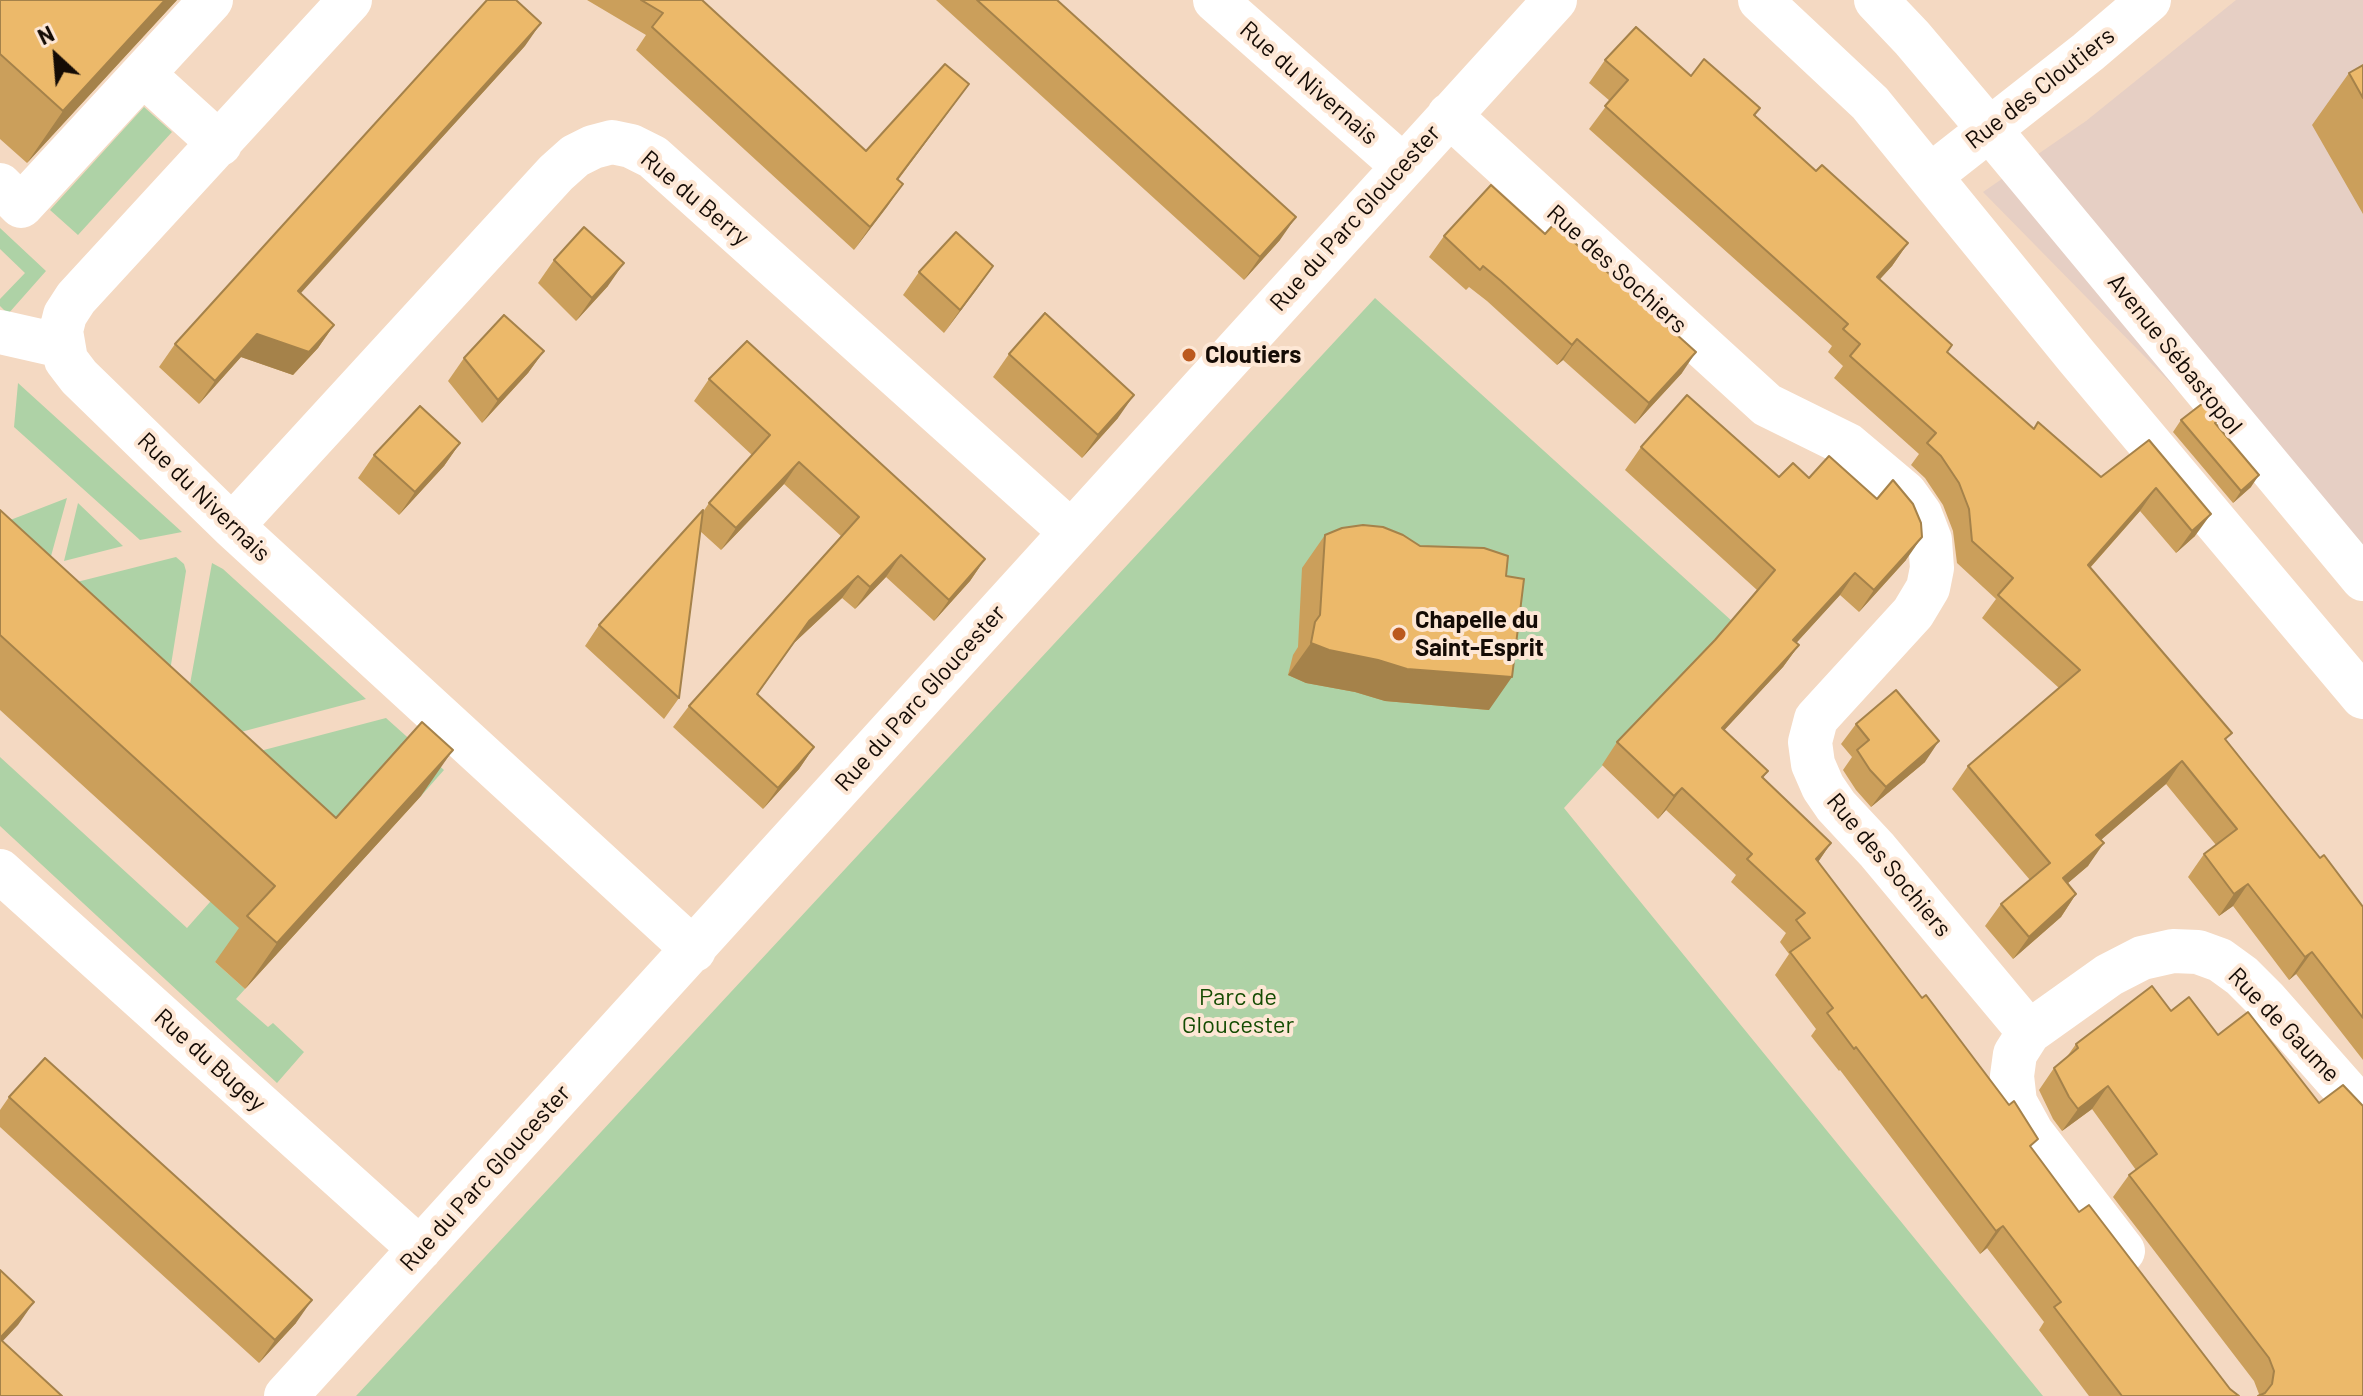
<!DOCTYPE html>
<html>
<head>
<meta charset="utf-8">
<style>
  body { margin:0 }
  #map { position:relative; width:2363px; height:1396px; overflow:hidden; background:#f4d9c2; font-family:Barlow,sans-serif }
  canvas { display:block }
  .north { position:absolute; left:16px; top:16px; width:80px; height:80px; -webkit-text-stroke:6px #fde7d5; paint-order:stroke; rotate:334deg; font-size:22px; font-weight:700; line-height:32px; text-align:center; color:#140b05 }
  .north::after { content:''; display:block; margin:auto; width:28px; height:36px; background:#140b05; clip-path:polygon(50% 0,100% 100%,50% 72%,0 100%) }
</style>
</head>
<body>
<div id="map">
<canvas width="2363" height="1396"></canvas>
<div class="north">N</div>
</div>
<script>
const context = document.querySelector('canvas').getContext('2d');
context.lineJoin = 'round';
function paint(path, color) {
  context.fillStyle = color;
  context.fill(path, 'evenodd');
}
function poly(rows) {
  const path = new Path2D();
  for (const r of rows) {
    path.moveTo(r[0], r[1]);
    for (let i = 2; i < r.length; i += 2) path.lineTo(r[i], r[i + 1]);
  }
  return path;
}
function stroke(path, color, width, dash) {
  context.strokeStyle = color;
  context.lineWidth = width;
  context.lineCap = dash ? 'butt' : 'round';
  context.setLineDash(dash || []);
  context.stroke(path);
}
function drawText(font, color, halo, rows, align = 'center') {
  context.font = font + ' Barlow,sans-serif';
  context.lineWidth = 8;
  context.setLineDash([]);
  context.textBaseline = 'middle';
  context.strokeStyle = halo;
  context.fillStyle = color;
  for (const [text, x, y, turn = 0] of rows) {
    context.save();
    context.translate(x, y);
    context.rotate((+turn || 0) * Math.PI / 180);
    context.textAlign = isNaN(turn) ? turn : align;
    if (halo) context.strokeText(text, 0, 0);
    context.fillText(text, 0, 0);
    context.restore();
  }
}
paint(poly([
  [2236,0,2363,0,2363,579,1983,192,2086,121]
]), '#e6cfc4');
paint(poly([
  [144,107,172,132,78,235,50,210],
  [0,228,46,271,8,314,0,306,0,299,25,273,0,249],
  [1375,298,1733,622,1564,808,2043,1396,356,1396],
  [18,383,182,532,140,540,14,427],
  [67,498,48,567,0,524],
  [78,503,123,546,64,561],
  [176,557,184,564,186,571,170,671,73,583],
  [212,563,223,569,366,699,218,738,186,706],
  [386,718,444,770,421,796,390,768,324,842,260,751],
  [0,757,187,928,210,902,312,855,215,962,245,989,236,999,268,1027,273,1023,304,1052,277,1083,0,826]
]), '#aed2a6');
stroke(poly([
  [350,0,76,298,65,315,61,331,66,360,79,377,232,526,694,950],
  [1215,0,1403,166],
  [1760,0,1870,103,2077,357,2363,697],
  [1876,0,1912,38,1989,129,2363,579],
  [143,74,220,144],
  [1449,115,1767,405,1848,445,1905,493,1920,514,1930,540,1932,568,1928,588,1913,613,1816,719,1810,742,1813,764,1823,787,1836,806,1877,850,2029,1032,2015,1054,2012,1076,2015,1102,2032,1133,2123,1251],
  [1930,176,2088,52,2149,0],
  [0,185,21,206,211,0],
  [0,332,62,346],
  [232,526,556,173,575,156,593,147,612,142,631,146,653,157,1070,531],
  [0,871,420,1249],
  [2029,1032,2109,975,2142,958,2173,951,2198,952,2220,960,2242,976,2266,1000,2363,1110],
  [286,1396,1555,0]
]), '#fff', 44);
paint(poly([
  [0,0,177,0,27,163,0,139],
  [587,0,702,0,866,151,969,84,898,180,903,184,854,250,636,50,646,35],
  [936,0,1057,0,1280,240,1244,280],
  [525,46,300,293,334,325,318,348,293,375,241,357,199,404,159,367,175,344],
  [1605,60,1691,76,1760,108,1755,115,1816,171,1908,243,1892,266,1879,280,1947,352,2034,429,2101,477,2149,440,2195,536,2176,553,2140,511,2090,568,2320,858,2363,907,2363,1060,2296,974,2289,980,2233,906,2219,916,2188,877,2204,854,2216,845,2166,784,2101,840,2088,866,2068,883,2076,894,2061,917,2013,959,1985,926,2001,904,2030,880,1952,789,1968,766,2059,688,1982,618,1996,599,1957,563,1953,531,1943,505,1925,478,1911,465,1919,454,1834,378,1843,366,1828,352,1832,346,1589,129,1610,101,1589,83],
  [2363,65,2363,214,2312,125,2349,73],
  [1444,236,1682,373,1635,424,1563,360,1557,365,1487,301,1469,287,1466,290,1429,257],
  [554,260,608,286,576,321,538,283],
  [993,266,944,333,903,295,919,272],
  [544,351,528,373,482,423,448,381,464,358],
  [1009,354,1118,418,1082,458,993,377],
  [709,379,985,559,970,581,934,621,886,577,855,609,842,598,794,643,757,695,814,747,799,769,763,809,673,727,689,706,841,536,784,484,721,550,700,531,679,698,664,719,585,646,599,625,703,512,709,503,752,455,694,401],
  [2181,420,2251,487,2233,503,2173,432],
  [460,443,444,466,399,515,358,478,374,455],
  [1641,447,1779,477,1809,478,1906,560,1859,612,1840,595,1796,643,1799,645,1783,667,1724,730,1768,771,1763,778,1831,843,1818,862,2079,1212,2230,1389,2239,1396,2089,1396,2039,1330,2044,1322,1987,1248,1980,1254,1840,1070,1839,1071,1811,1036,1816,1029,1775,975,1789,954,1780,942,1786,933,1731,882,1736,875,1666,810,1658,819,1602,765,1617,742,1715,640,1757,590,1625,470],
  [0,510,336,818,421,796,245,989,215,962,239,928,0,710],
  [1325,535,1489,710,1385,701,1355,692,1306,683,1288,675,1293,655,1298,647,1302,568],
  [1856,724,1925,762,1871,807,1856,790,1843,770,1852,757,1841,744],
  [2171,1011,2218,1035,2319,1103,2360,1104,2363,1396,2258,1396,2259,1394,2254,1381,2113,1197,2129,1175,2136,1170,2092,1109,2062,1131,2053,1119,2039,1090,2054,1068,2066,1058,2076,1044],
  [9,1097,296,1323,259,1363,0,1127,0,1110]
]), '#cb9f5b');
paint(poly([
  [165,0,177,0,27,163,63,111],
  [541,23,525,46,282,314,298,291],
  [969,84,953,106,881,202,897,179],
  [903,184,887,207,854,250,870,227],
  [1296,217,1280,240,1244,280,1260,257],
  [1908,243,1892,266,1861,300,1877,277],
  [624,263,608,286,576,321,592,298],
  [993,266,977,289,944,333,960,310],
  [334,325,318,348,293,375,241,357,199,404,215,381,257,334],
  [1577,339,1563,360,1557,365,1572,345],
  [544,351,528,373,482,423,498,400],
  [1696,352,1682,373,1635,424,1649,403],
  [1134,395,1118,418,1082,458,1098,435],
  [460,443,444,466,399,515,415,492],
  [799,462,784,484,721,550,736,528],
  [2259,475,2251,487,2233,503,2241,491],
  [2156,488,2140,511,2072,588,2088,565],
  [2211,514,2195,536,2176,553,2192,531],
  [1922,537,1906,560,1859,612,1874,590],
  [901,555,886,577,855,609,870,587],
  [985,559,970,581,934,621,949,600],
  [1855,573,1840,595,1778,663,1793,640],
  [858,576,842,598,794,643,809,621],
  [1311,643,1512,677,1489,710,1385,701,1355,692,1306,683,1288,675],
  [1799,645,1783,667,1706,750,1722,728],
  [1939,741,1925,762,1871,807,1886,787],
  [814,747,799,769,763,809,778,788],
  [453,750,421,796,245,989,277,943],
  [2182,761,2166,784,2081,857,2096,835],
  [1682,788,1666,810,1658,819,1674,796],
  [1831,843,1816,865,1816,859],
  [2104,843,2088,866,2048,900,2063,878],
  [2248,884,2233,906,2219,916,2234,894],
  [2076,894,2061,917,2013,959,2029,937],
  [2312,952,2296,974,2289,980,2305,957],
  [2108,1086,2092,1109,2062,1131,2078,1109],
  [2003,1226,1987,1248,1980,1254,1996,1231],
  [312,1300,296,1323,259,1363,275,1340],
  [34,1302,18,1325,0,1344,0,1338]
]), '#a5824a');
const building = poly([
  [0,0,165,0,63,111,0,54,0,0],
  [487,0,516,0,541,23,298,291,334,325,309,352,257,334,215,381,175,344,487,0],
  [641,0,702,0,866,151,945,64,969,84,897,179,903,184,870,227,652,27,663,13,641,0],
  [977,0,1057,0,1296,217,1260,257,977,0],
  [1636,27,1691,76,1704,59,1760,108,1754,115,1816,171,1822,165,1908,243,1877,277,1952,345,1947,352,2034,429,2038,422,2101,477,2149,440,2211,514,2192,531,2156,488,2088,565,2232,733,2225,739,2320,858,2324,855,2363,907,2363,1018,2312,952,2305,957,2248,884,2234,894,2204,854,2237,829,2182,761,2096,835,2104,843,2063,878,2076,894,2029,937,2001,904,2050,863,1968,766,2080,670,1998,595,2013,578,1972,541,1969,509,1959,483,1941,456,1927,443,1936,433,1850,356,1860,344,1843,329,1848,324,1605,106,1628,80,1605,60,1636,27],
  [2363,65,2363,98,2349,73,2363,65],
  [1491,185,1545,234,1554,224,1696,352,1649,403,1577,339,1572,345,1501,281,1483,266,1480,270,1444,236,1491,185],
  [584,227,624,263,592,298,554,260,584,227],
  [956,232,993,266,960,310,919,272,956,232],
  [1045,313,1134,395,1098,435,1009,354,1045,313],
  [504,315,544,351,498,400,464,358,504,315],
  [747,341,985,559,949,600,901,555,870,587,858,576,809,621,757,694,814,747,778,788,689,706,859,517,799,462,736,528,709,503,770,435,709,379,747,341],
  [1687,395,1779,477,1793,463,1809,478,1829,456,1877,499,1893,480,1913,504,1921,523,1922,537,1874,590,1855,573,1793,640,1799,645,1722,728,1768,771,1762,777,1831,843,1816,859,1922,998,1926,995,2009,1105,2014,1101,2038,1139,2030,1146,2079,1212,2089,1205,2230,1389,2239,1396,2122,1396,2054,1307,2061,1302,2003,1226,1996,1231,1856,1047,1854,1049,1827,1013,1833,1008,1790,952,1810,938,1796,920,1805,913,1747,859,1752,854,1682,788,1674,796,1617,742,1715,640,1775,570,1641,447,1687,395],
  [2203,403,2217,421,2215,423,2259,475,2241,491,2181,420,2203,403],
  [420,406,460,443,415,492,374,455,420,406],
  [0,510,336,818,422,722,453,750,277,943,247,916,275,886,0,635,0,510],
  [703,510,679,698,599,625,703,510],
  [1363,525,1383,527,1403,535,1420,546,1484,548,1508,556,1506,576,1524,579,1512,677,1407,669,1378,660,1329,650,1311,643,1315,622,1320,615,1325,535,1342,528,1363,525],
  [1896,690,1939,741,1886,787,1870,770,1857,750,1869,740,1856,724,1896,690],
  [2152,986,2171,1011,2189,997,2218,1035,2248,1012,2319,1103,2343,1085,2363,1106,2363,1396,2258,1396,2265,1393,2272,1384,2274,1371,2269,1358,2129,1175,2157,1154,2108,1086,2078,1109,2069,1097,2054,1068,2078,1048,2076,1044,2152,986],
  [45,1058,312,1300,275,1340,9,1097,45,1058],
  [0,1270,34,1302,0,1338,0,1270],
  [0,1339,62,1396,0,1396,0,1339]
]);
paint(building, '#ecb96a');
stroke(building, '#a5824a', 2);
for (const [x, y, r, color] of [
  [1189,355,8,"#bb591e"],
  [1399,634,8,"#bb591e"]
]) {
  const dot = new Path2D();
  dot.arc(x, y, r, 0, 2 * Math.PI);
  context.fillStyle = color;
  context.fill(dot);
  stroke(dot, '#fde7d5', 3);
}
drawText('24px', '#140b05', '#fde7d5', [
  ["Rue du Nivernais",1309,83,41],
  ["Rue des Cloutiers",2040,88,-38],
  ["Rue du Berry",695,198,40],
  ["Rue du Parc Gloucester",1355,218,-48],
  ["Rue des Sochiers",1617,269,42],
  ["Avenue Sébastopol",2175,354,51],
  ["Rue du Nivernais",204,497,44],
  ["Rue du Parc Gloucester",920,698,-48],
  ["Rue des Sochiers",1889,865,50],
  ["Rue de Gaume",2284,1025,46],
  ["Rue du Bugey",210,1060,42],
  ["Rue du Parc Gloucester",485,1178,-48]
]);
drawText('bold 24px', '#140b05', '#fde7d5', [
  ["Cloutiers",1205,355],
  ["Chapelle du",1415,620],
  ["Saint-Esprit",1415,648]
], 'left');
drawText('24px', '#144c02', '#fde7d5', [
  ["Parc de",1238,997],
  ["Gloucester",1238,1025]
]);
</script>
</body>
</html>
